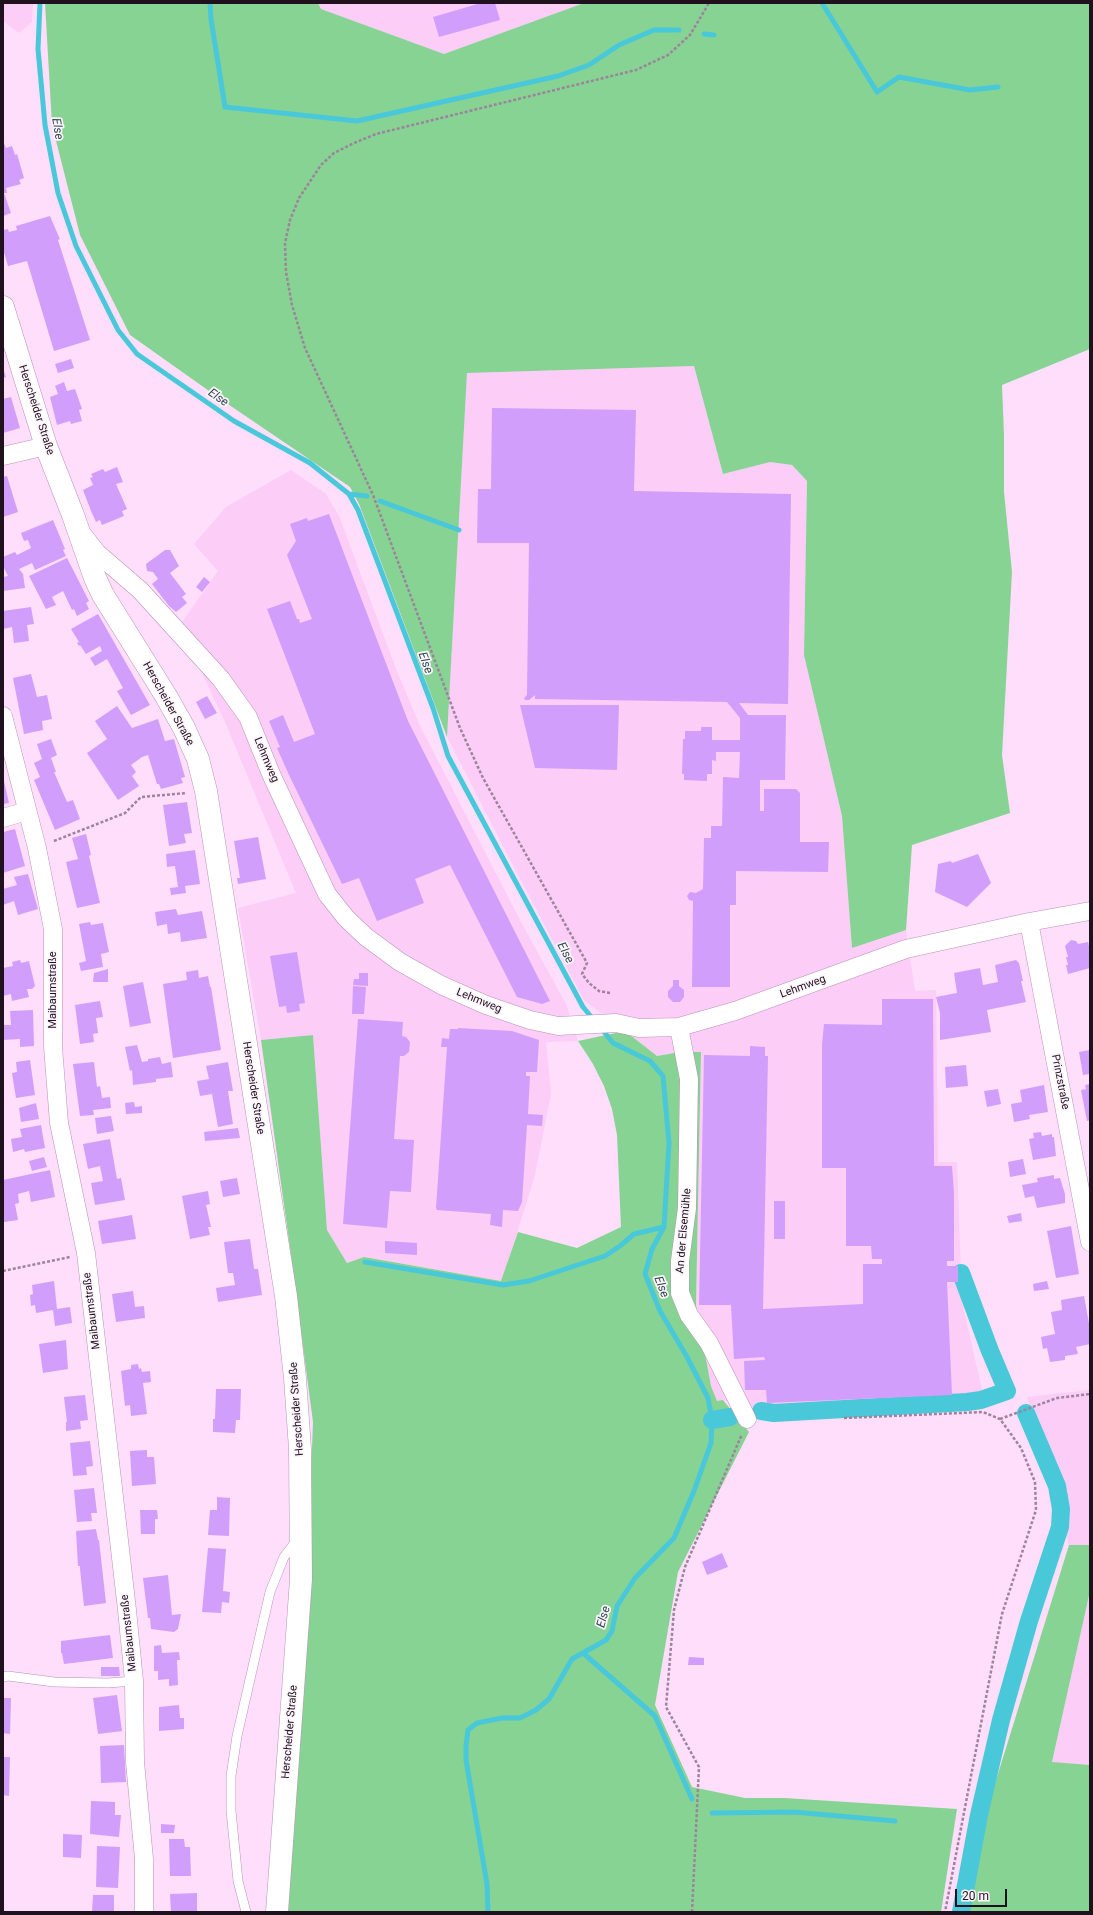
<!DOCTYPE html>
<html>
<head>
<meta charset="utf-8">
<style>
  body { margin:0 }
  #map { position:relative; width:1093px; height:1915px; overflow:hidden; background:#fedefb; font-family:Roboto,sans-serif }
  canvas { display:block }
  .frame { position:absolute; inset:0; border:4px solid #1f111e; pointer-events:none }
  .scale { position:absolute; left:955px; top:1889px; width:52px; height:18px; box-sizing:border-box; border:2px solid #1f111e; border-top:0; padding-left:5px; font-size:12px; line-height:14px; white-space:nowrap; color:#1f111e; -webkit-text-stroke:3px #fcf4fb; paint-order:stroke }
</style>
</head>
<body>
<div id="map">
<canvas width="1093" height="1915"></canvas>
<div class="frame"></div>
<div class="scale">20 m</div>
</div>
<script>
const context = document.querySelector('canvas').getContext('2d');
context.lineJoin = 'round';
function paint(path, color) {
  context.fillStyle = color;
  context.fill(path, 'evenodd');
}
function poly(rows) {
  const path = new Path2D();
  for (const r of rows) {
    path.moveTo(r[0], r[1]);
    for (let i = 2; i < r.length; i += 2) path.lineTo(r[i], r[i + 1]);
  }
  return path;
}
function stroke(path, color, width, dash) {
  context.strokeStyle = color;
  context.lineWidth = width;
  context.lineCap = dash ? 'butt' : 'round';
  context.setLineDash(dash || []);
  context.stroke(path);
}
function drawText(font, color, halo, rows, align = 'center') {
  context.font = font + ' Roboto,sans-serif';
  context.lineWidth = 3.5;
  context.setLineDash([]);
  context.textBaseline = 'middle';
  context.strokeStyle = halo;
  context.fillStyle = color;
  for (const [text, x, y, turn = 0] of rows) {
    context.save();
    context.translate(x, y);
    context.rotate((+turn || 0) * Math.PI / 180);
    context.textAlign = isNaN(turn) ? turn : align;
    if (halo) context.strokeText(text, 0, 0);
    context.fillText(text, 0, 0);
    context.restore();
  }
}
paint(poly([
  [3,3,33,3,32,22,19,33,3,21],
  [318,3,584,3,444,54,321,9],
  [694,366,723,474,770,462,792,465,807,481,804,655,842,816,852,948,906,930,915,991,936,990,938,1162,957,1162,962,1302,985,1403,774,1415,757,1413,723,1400,717,1402,711,1386,696,1305,701,1053,680,1052,657,1056,584,1000,503,846,447,737,467,373],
  [291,470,326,494,339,516,396,669,420,726,521,922,566,1004,578,1041,546,1042,551,1094,535,1175,502,1281,364,1257,347,1263,327,1230,313,1035,261,1040,238,908,296,893,225,722,180,625,218,571,194,544,226,507],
  [1090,1390,1090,1545,1069,1545,1065,1530,1069,1512,1027,1397],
  [1090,1591,1090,1765,1052,1763]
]), '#fbcdf7');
paint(poly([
  [45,3,318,3,321,9,444,54,584,3,1090,3,1090,349,1002,385,1004,435,1004,492,1012,572,1002,755,1010,813,912,845,906,930,852,948,842,816,804,655,807,481,792,465,770,462,723,474,694,366,467,373,447,737,359,504,350,487,219,398,130,335,80,235,52,125],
  [625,1031,657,1056,680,1052,701,1052,696,1305,711,1386,717,1401,723,1400,749,1432,678,1572,655,1705,692,1787,745,1798,784,1798,957,1809,941,1912,288,1912,303,1682,313,1422,291,1255,261,1040,313,1035,327,1230,347,1263,364,1257,501,1281,518,1232,577,1248,621,1227,617,1135,612,1109,604,1086,593,1064,578,1041],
  [1069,1545,1090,1545,1090,1591,1052,1762,1090,1765,1090,1912,969,1912,983,1822]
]), '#87d394');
stroke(poly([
  [40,3,38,49,45,125,58,193,76,246,118,330,137,354,234,421,310,463,349,494,358,510,433,708,448,756,583,1007,593,1019],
  [210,3,211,19,225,107,357,121,558,76,589,65,619,45,654,30,679,30],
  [822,3,877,92,899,77,970,90,998,87],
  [704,34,714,35],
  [349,494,367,496],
  [380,501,459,530],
  [365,1262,503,1285,529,1281,605,1256,620,1246,634,1234,664,1227],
  [583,1653,655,1716,692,1799],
  [712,1813,794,1812,895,1821],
  [488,1912,487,1884,466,1760,466,1745,468,1730,477,1723,502,1718,520,1718,536,1710,549,1699,572,1659,606,1640,612,1631,617,1606,635,1578,674,1538,694,1491,711,1443,712,1420,708,1398,687,1357,660,1311,645,1274,652,1249,664,1227,669,1143,663,1076,650,1061,613,1043,601,1028]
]), '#49c8da', 5);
stroke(poly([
  [761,1411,774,1413,967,1402,981,1400,1007,1391,990,1351,961,1273],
  [712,1420,730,1417],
  [961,1912,979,1815,1001,1720,1029,1621,1060,1527,1061,1509,1057,1486,1026,1413]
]), '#49c8da', 18);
paint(poly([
  [481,3,495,3,500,20,439,37,433,17],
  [3,141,6,148,12,146,15,155,17,154,24,178,19,180,21,184,6,188,7,193,4,193,11,213,3,216],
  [50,216,59,237,60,239,58,240,90,340,54,351,27,261,8,266,3,249,3,230,8,229,9,232,17,230,16,226],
  [71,359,74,368,58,373,55,364],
  [3,368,6,377,3,378],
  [64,382,67,391,75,389,82,409,79,410,82,421,71,424,70,421,57,425,50,397,58,394,55,386],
  [11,397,20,428,3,433,3,399],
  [492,408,636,410,634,491,791,494,788,704,739,703,748,715,786,715,785,780,760,780,760,811,764,811,764,789,796,789,800,793,800,842,829,842,828,872,736,871,736,905,730,905,730,987,692,987,693,901,689,900,687,896,690,892,696,893,703,889,704,838,711,838,711,826,722,826,723,777,739,778,740,752,716,752,716,761,712,760,712,774,707,774,707,781,684,780,684,774,682,774,683,739,685,739,685,731,701,731,701,727,712,727,712,740,740,740,740,718,727,702,535,699,535,695,529,700,525,700,524,698,527,695,529,543,477,543,478,489,491,489],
  [117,467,123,482,116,484,127,509,122,511,124,516,102,525,100,520,96,522,91,511,83,490,93,485,90,478,93,477,91,474,103,469,105,472],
  [7,476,18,512,3,517,3,477],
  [329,514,408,721,550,1001,542,1004,517,997,450,865,415,879,424,903,377,921,359,878,342,884,289,775,277,748,280,747,269,721,283,715,294,742,315,734,267,609,290,601,297,619,299,619,300,623,312,619,287,555,296,541,290,524,307,518,308,521],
  [53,520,65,549,63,550,66,556,35,570,32,563,19,569,23,574,25,588,3,591,3,577,8,576,3,566,3,557,15,552,17,555,31,548,28,540,24,541,21,533],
  [165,550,170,550,179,566,170,573,186,594,182,597,187,603,176,612,169,606,152,584,158,579,153,572,147,571,146,564],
  [67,558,89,601,86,603,89,609,77,616,74,609,72,610,63,591,52,597,56,605,46,609,29,576],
  [204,577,210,582,202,592,196,587],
  [31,607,34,624,27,625,29,641,14,643,12,627,3,629,3,611],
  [98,614,150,705,131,715,117,691,123,688,107,659,95,666,90,658,102,651,100,646,86,654,80,645,79,646,77,643,79,642,71,629],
  [31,674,37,697,47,695,52,719,42,721,43,730,24,734,13,678],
  [207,696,217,713,205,719,196,702],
  [520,705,619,705,617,770,535,768],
  [117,706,132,728,158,719,165,741,174,739,185,777,181,778,183,783,161,789,159,784,157,784,148,755,142,757,131,765,136,772,132,776,139,786,118,800,87,753,107,739,95,721],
  [51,739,57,755,51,758,56,772,54,772,67,802,73,800,80,819,55,830,34,780,40,777,34,763,42,759,37,744],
  [4,781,9,803,3,804,3,782],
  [187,802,192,833,184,834,186,843,169,846,163,805],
  [15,829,25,866,3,873,3,832],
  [86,834,91,855,89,856,100,903,77,908,66,862,78,859,72,838],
  [258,837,266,879,238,884,237,878,240,878,234,841],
  [195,850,200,884,185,886,186,893,171,895,170,888,178,887,175,866,167,867,166,854],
  [978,854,991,883,967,907,935,892,938,864,951,861,952,863],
  [28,874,38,909,18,915,14,901,3,905,3,889,17,885,14,877],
  [176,909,178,915,202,911,207,938,181,942,180,932,168,934,167,924,157,926,155,912],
  [90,922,91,925,103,923,109,952,101,954,103,967,81,971,79,963,86,961,79,924],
  [1071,940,1076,941,1078,944,1088,942,1090,950,1090,968,1068,974,1066,965,1068,965,1066,957,1068,957,1065,946],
  [297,952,305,1003,299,1004,300,1011,287,1013,286,1006,279,1007,270,956],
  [20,960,21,963,29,961,35,986,32,989,27,989,29,997,12,1001,11,994,3,996,3,968,13,966,12,962],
  [1016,960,1019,963,1023,981,1021,981,1026,1002,987,1010,991,1032,940,1040,940,1013,936,997,957,993,954,973,980,968,983,985,998,982,995,965],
  [108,969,108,982,93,982,94,973],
  [198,970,199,978,208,976,210,987,211,987,221,1050,173,1058,163,984,187,980,186,972],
  [359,973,368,973,368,986,353,985,354,979,359,979],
  [673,980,679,980,679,986,684,990,684,997,680,1002,673,1002,668,997,668,991,673,986],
  [143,982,151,1023,130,1027,123,986],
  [353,986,366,987,364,1014,352,1014],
  [882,999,933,999,934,1166,952,1166,954,1193,954,1261,947,1261,947,1266,958,1266,958,1282,947,1282,952,1395,767,1403,766,1390,745,1390,744,1361,765,1360,764,1357,734,1359,731,1305,699,1305,704,1055,750,1056,750,1046,765,1047,765,1056,768,1056,763,1309,863,1304,863,1264,882,1264,882,1259,872,1259,871,1246,846,1246,846,1168,822,1168,822,1044,824,1024,882,1025],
  [100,1001,103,1017,96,1018,98,1033,93,1034,94,1042,80,1044,75,1005],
  [33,1010,34,1046,20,1047,20,1039,3,1040,3,1025,11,1025,10,1011],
  [358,1019,403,1022,402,1036,406,1037,410,1042,409,1052,404,1056,400,1056,394,1139,414,1140,411,1192,390,1191,387,1228,343,1224],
  [458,1028,512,1031,539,1040,537,1072,526,1072,526,1076,530,1076,528,1114,543,1115,542,1126,527,1125,522,1202,518,1211,503,1210,502,1227,490,1225,491,1214,437,1210,436,1208,447,1047,441,1047,442,1038,449,1039,450,1029,458,1029],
  [137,1045,142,1062,148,1061,148,1059,160,1057,162,1064,171,1062,173,1077,156,1079,156,1082,133,1085,132,1070,130,1071,125,1047],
  [1090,1050,1090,1074,1083,1075,1079,1052],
  [30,1060,35,1095,16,1098,12,1073,17,1072,16,1062],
  [94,1062,97,1087,100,1086,102,1098,110,1097,111,1108,93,1110,94,1115,80,1116,73,1064],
  [228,1062,233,1091,228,1091,233,1124,218,1127,212,1094,200,1096,197,1081,209,1079,206,1066],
  [966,1065,968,1086,946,1088,945,1067],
  [1090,1084,1090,1120,1087,1121,1081,1090,1086,1089,1085,1085],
  [1044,1085,1048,1112,1029,1115,1030,1119,1014,1122,1011,1104,1022,1102,1020,1090],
  [998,1089,1001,1104,987,1107,984,1091],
  [134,1102,135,1107,142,1106,142,1113,126,1114,125,1103],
  [36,1103,39,1119,21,1122,19,1108],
  [111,1116,114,1131,97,1134,95,1118],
  [41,1125,45,1148,25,1152,24,1149,13,1152,11,1139,22,1137,20,1129],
  [238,1128,240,1138,205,1141,204,1132],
  [1041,1132,1042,1136,1052,1134,1052,1137,1054,1137,1056,1156,1033,1160,1029,1139,1034,1138,1033,1133],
  [110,1139,117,1179,121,1178,125,1200,95,1205,91,1183,103,1181,100,1166,88,1169,83,1144],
  [44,1157,47,1167,32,1171,29,1161],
  [1023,1159,1026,1174,1010,1177,1008,1162],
  [50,1170,55,1197,31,1202,29,1191,18,1194,19,1203,15,1204,18,1220,4,1222,3,1180],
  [1054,1175,1054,1179,1060,1178,1065,1194,1065,1203,1037,1208,1034,1196,1025,1198,1022,1185,1038,1182,1037,1178],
  [237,1178,240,1194,223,1197,220,1181],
  [208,1191,210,1204,206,1205,211,1227,208,1227,210,1235,190,1239,182,1196],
  [774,1201,785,1201,785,1239,774,1239],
  [1021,1213,1022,1221,1009,1223,1007,1216],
  [132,1215,136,1239,102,1244,98,1221],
  [1071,1226,1079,1274,1056,1278,1047,1231],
  [250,1239,254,1269,258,1269,262,1295,218,1302,216,1288,235,1285,233,1273,228,1273,224,1242],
  [385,1241,417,1243,417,1255,385,1253],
  [54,1281,57,1309,70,1307,72,1323,55,1326,53,1310,36,1313,35,1305,31,1306,30,1295,33,1294,32,1285],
  [1047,1281,1049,1289,1034,1291,1033,1284],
  [133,1291,135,1307,144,1306,145,1318,116,1322,112,1294],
  [1084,1296,1090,1329,1090,1344,1076,1347,1078,1354,1065,1356,1065,1360,1050,1362,1047,1348,1043,1349,1041,1337,1055,1334,1051,1312,1062,1310,1061,1300],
  [66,1340,68,1369,43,1373,39,1344],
  [138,1364,139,1369,141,1368,142,1372,150,1371,151,1382,143,1383,147,1414,131,1416,130,1405,125,1406,121,1371,131,1369,131,1365],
  [216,1389,241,1389,240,1420,236,1420,235,1433,213,1432,213,1419,215,1419],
  [85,1395,88,1420,80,1421,81,1429,66,1431,66,1422,67,1422,64,1397],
  [90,1441,93,1466,86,1467,87,1475,73,1476,70,1443],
  [147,1450,147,1457,154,1457,156,1484,132,1486,130,1451],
  [94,1488,97,1513,91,1513,92,1521,77,1522,74,1490],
  [217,1497,230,1498,229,1536,208,1535,210,1510,217,1510],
  [140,1510,157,1510,158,1519,155,1519,155,1534,141,1534],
  [96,1529,98,1540,99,1540,106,1603,84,1606,80,1569,80,1566,78,1566,76,1531],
  [208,1548,226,1549,223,1591,230,1592,229,1603,222,1602,221,1613,202,1612],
  [722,1553,728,1567,707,1575,702,1562],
  [168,1575,172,1615,181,1614,178,1629,174,1632,151,1629,150,1618,148,1618,143,1578],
  [110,1635,113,1658,64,1664,62,1653,61,1653,61,1641],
  [161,1645,162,1653,179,1652,180,1660,177,1660,178,1685,169,1686,169,1679,158,1680,158,1671,154,1671,154,1646],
  [689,1657,704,1658,704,1665,688,1665],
  [101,1667,119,1667,120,1676,101,1676],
  [117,1695,122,1731,98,1734,93,1698],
  [3,1698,11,1698,10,1734,3,1733],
  [179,1705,180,1718,184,1718,184,1729,159,1731,159,1707],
  [124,1745,126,1782,101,1783,100,1746],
  [3,1757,10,1757,9,1796,3,1795],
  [91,1801,115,1802,115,1815,121,1815,119,1837,90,1834],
  [161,1824,175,1825,174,1833,161,1833],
  [63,1834,82,1835,81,1858,63,1857],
  [169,1839,184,1839,185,1847,190,1847,191,1876,170,1876],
  [97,1846,120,1847,118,1888,96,1887],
  [197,1893,197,1912,171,1912,170,1894],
  [93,1895,114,1895,114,1912,92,1912]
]), '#d29efb');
const lane = poly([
  [3,1677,8,1676,54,1682,108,1683,134,1681],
  [246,1912,238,1881,231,1811,231,1776,237,1736,270,1592,284,1557,297,1540]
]);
const street = poly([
  [3,456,46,446],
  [83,535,97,553,140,590,221,679,248,717,271,774,327,894,346,918,366,937,400,962,441,985,486,1005,530,1020,558,1026,616,1023,639,1028,679,1027,735,1011,906,949,1029,922,1090,911],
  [3,716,37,848,53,929,53,1047,59,1123,86,1253,127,1610,134,1681,135,1762,144,1859,144,1912],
  [3,818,27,811],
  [1029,922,1090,1242],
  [679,1027,689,1079,687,1208,680,1261,680,1293,689,1315,709,1343,747,1419]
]);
const secondary = poly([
  [3,307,46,446,73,515,95,578,103,595,166,696,184,728,198,759,206,791,286,1296,295,1378,300,1449,301,1579,277,1912]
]);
stroke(lane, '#b892b5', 10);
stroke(street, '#b892b5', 19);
stroke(secondary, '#b892b5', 23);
stroke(poly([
  [54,841,125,813,141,797,187,793],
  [610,993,599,991,589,983,582,974,587,963,483,778,460,728,373,495,305,348,292,305,286,272,285,243,290,220,299,198,321,165,334,153,354,143,376,134,636,70,668,55,690,35,709,3],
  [3,1271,70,1257],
  [844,1418,983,1412,1000,1419,1021,1448,1035,1482,1036,1510,1002,1614,945,1912],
  [1000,1419,1057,1398,1090,1394],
  [692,1912,699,1767,666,1707,674,1610,685,1567,742,1434]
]), '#9c849a', 2.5, [3, 2]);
stroke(lane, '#fff', 9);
stroke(street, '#fff', 18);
stroke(secondary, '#fff', 22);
drawText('11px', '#1f111e', '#fcf4fb', [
  ["Herscheider Straße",36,410,72],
  ["Herscheider Straße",168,704,61],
  ["Lehmweg",266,760,67],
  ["Lehmweg",803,987,-20],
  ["Maibaumstraße",53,990,-90],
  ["Lehmweg",479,1001,22],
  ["Prinzstraße",1060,1082,79],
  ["Herscheider Straße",253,1088,81],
  ["An der Elsemühle",684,1231,-85],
  ["Maibaumstraße",92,1311,-97],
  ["Herscheider Straße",297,1409,-94],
  ["Maibaumstraße",129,1633,-96],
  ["Herscheider Straße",290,1732,-85]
]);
drawText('italic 12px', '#2e494e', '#fcf4fb', [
  ["Else",57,129,81],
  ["Else",218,398,35],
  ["Else",425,663,70],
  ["Else",565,953,62],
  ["Else",661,1287,69],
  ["Else",604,1617,-74]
]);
</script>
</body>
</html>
